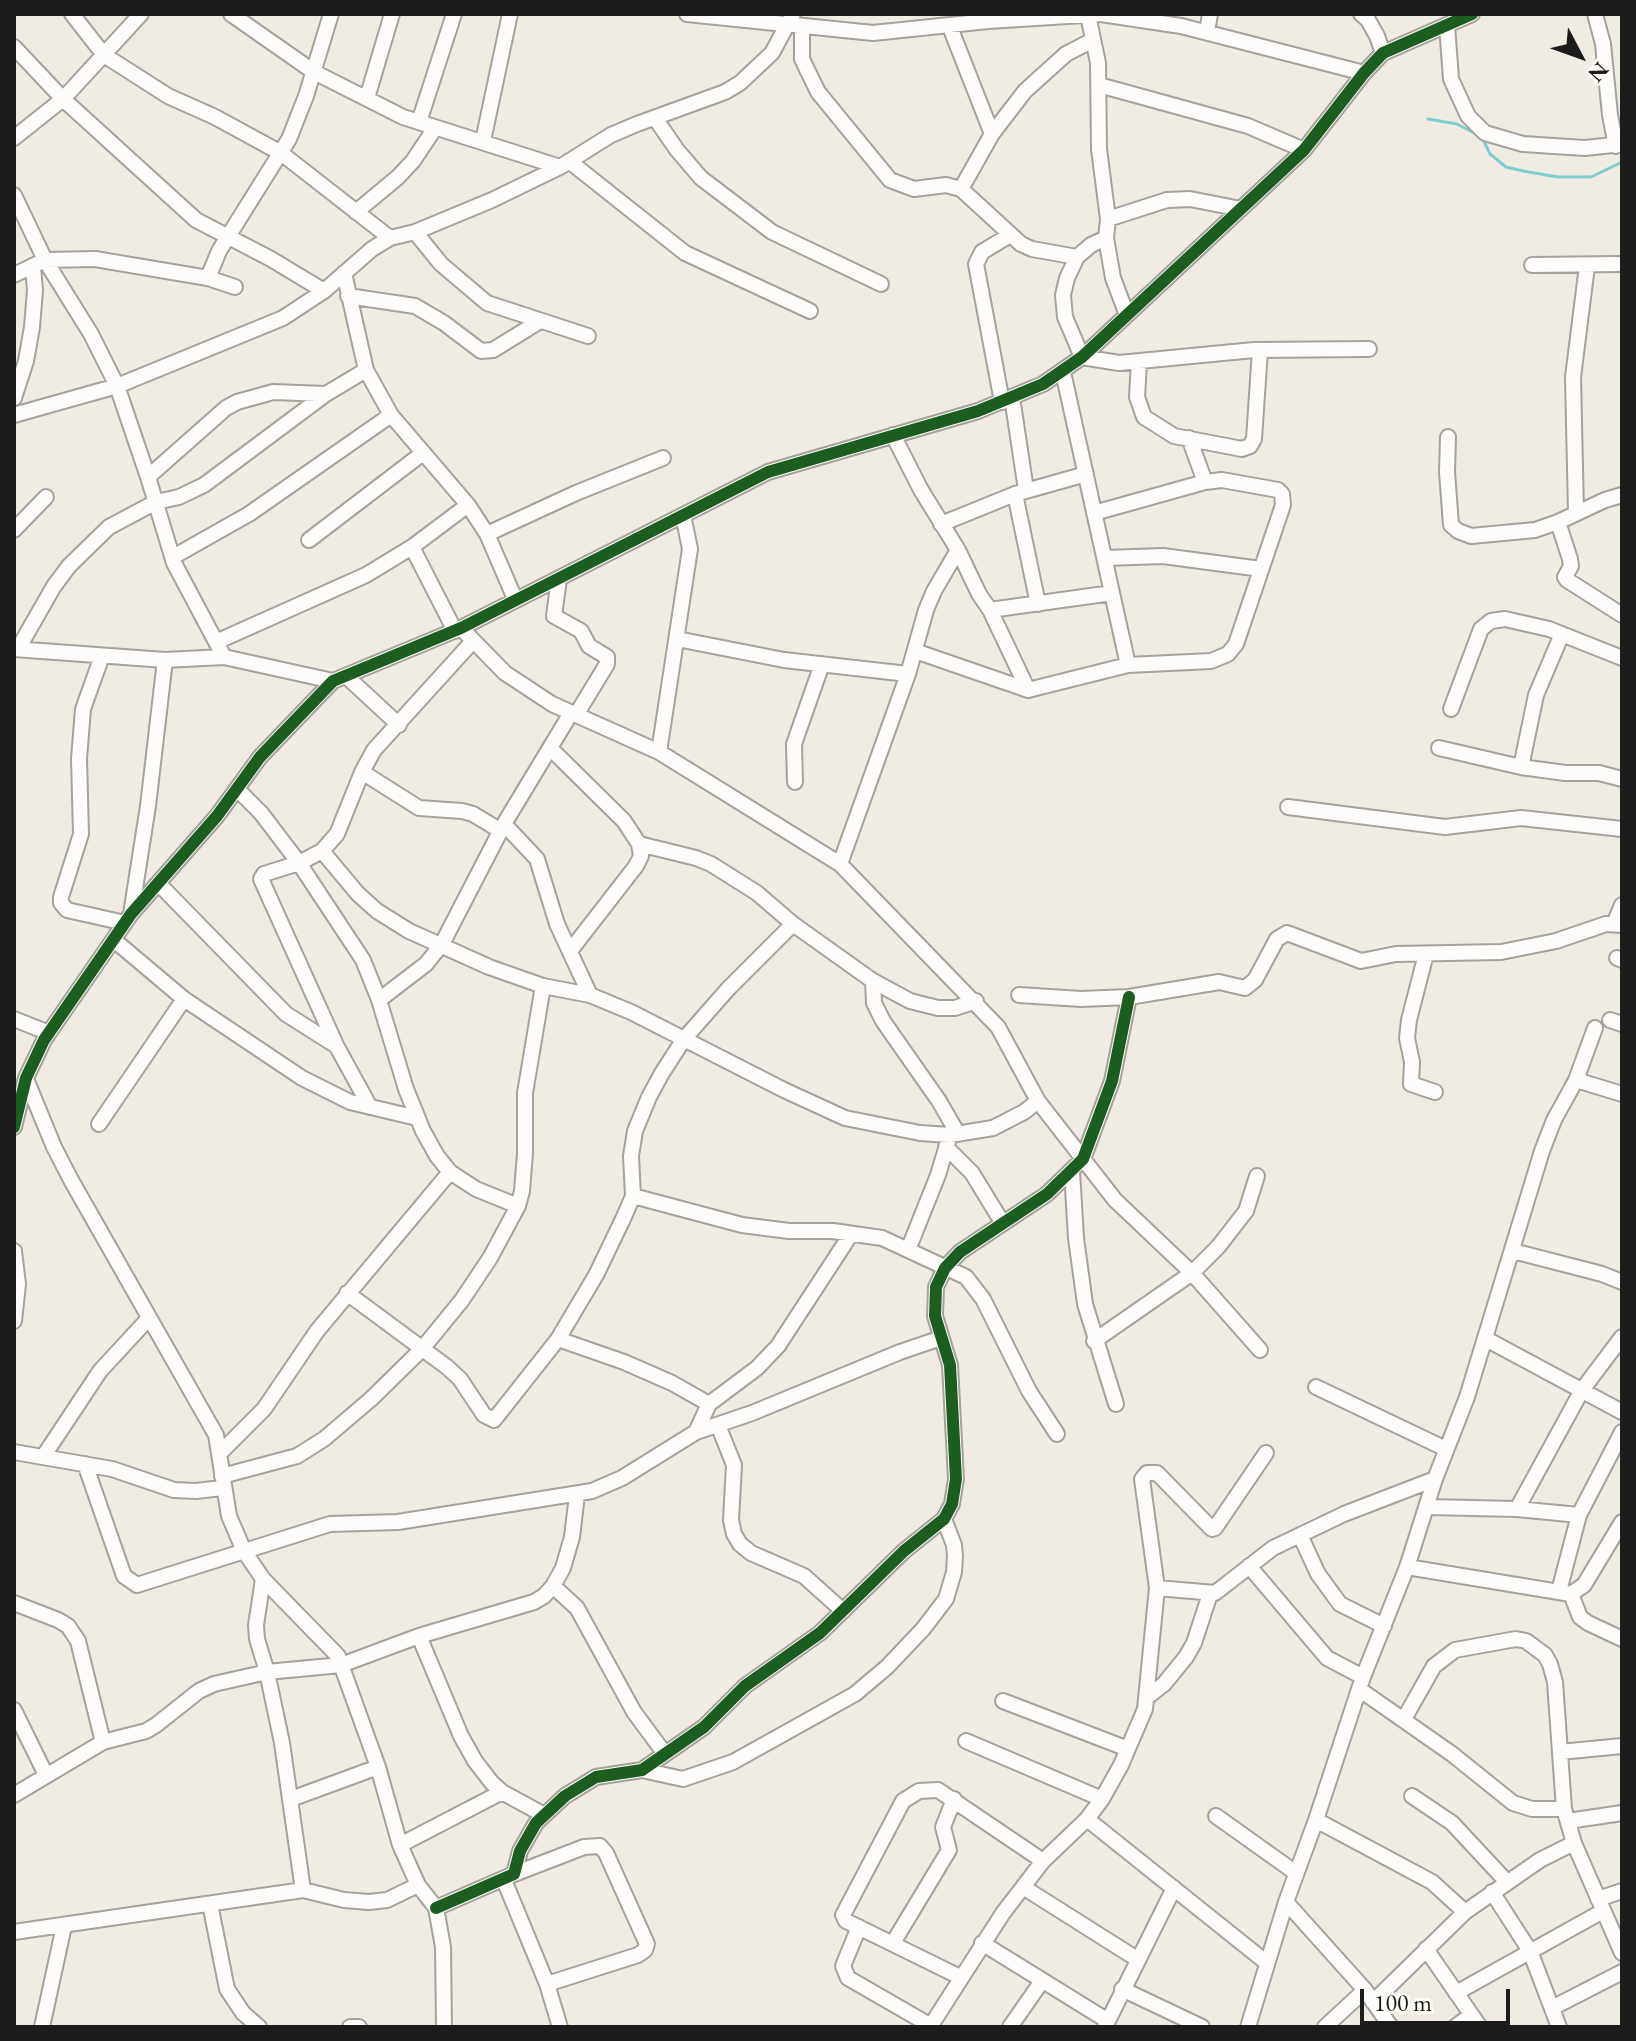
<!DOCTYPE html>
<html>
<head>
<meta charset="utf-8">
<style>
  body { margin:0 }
  #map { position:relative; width:1636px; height:2041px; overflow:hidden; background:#f1ece3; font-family:"EB Garamond",serif }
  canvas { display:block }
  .frame { position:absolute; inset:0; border:16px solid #1c1c1c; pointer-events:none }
  .north { position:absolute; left:1540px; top:16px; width:80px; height:80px; -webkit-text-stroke:6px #fdfcf7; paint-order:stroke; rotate:131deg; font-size:22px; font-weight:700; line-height:32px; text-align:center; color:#1c1c1c }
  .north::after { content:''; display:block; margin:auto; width:28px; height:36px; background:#1c1c1c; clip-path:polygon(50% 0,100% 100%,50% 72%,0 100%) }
  .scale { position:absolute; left:1360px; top:1989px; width:150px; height:36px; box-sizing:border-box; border:4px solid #1c1c1c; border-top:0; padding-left:10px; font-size:24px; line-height:28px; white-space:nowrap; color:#1c1c1c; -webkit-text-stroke:6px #fdfcf7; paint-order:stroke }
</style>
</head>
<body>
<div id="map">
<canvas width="1636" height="2041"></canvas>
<div class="frame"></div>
<div class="north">N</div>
<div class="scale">100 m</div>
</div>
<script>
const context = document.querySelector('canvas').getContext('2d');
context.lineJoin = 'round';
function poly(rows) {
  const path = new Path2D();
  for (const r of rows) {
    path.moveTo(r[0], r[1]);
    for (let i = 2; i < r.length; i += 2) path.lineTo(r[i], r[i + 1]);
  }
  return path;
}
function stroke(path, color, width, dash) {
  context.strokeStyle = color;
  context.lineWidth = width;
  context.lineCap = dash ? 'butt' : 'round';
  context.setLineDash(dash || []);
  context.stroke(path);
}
stroke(poly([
  [1428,119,1457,124,1482,137,1490,154,1506,167,1523,171,1558,177,1591,177,1622,162]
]), '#80ccd0', 3);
const minor = poly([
  [72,14,104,55,168,96,215,117,281,153,390,238],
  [231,14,314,72,403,117,560,167],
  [687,14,873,33,988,21,1100,14],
  [1101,14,1181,26,1364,73],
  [1361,14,1368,20,1377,36,1383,53],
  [1595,14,1603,44,1610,115,1616,146],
  [1088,15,1098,63,1099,149,1108,219,1106,238,1113,278,1127,315],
  [1447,25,1451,79,1468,116,1485,133,1523,144,1585,148,1622,144],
  [802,26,802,59,818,92,890,180,914,189,946,185,961,189,1021,244,1032,249,1077,257],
  [950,27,992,134],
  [1207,32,1210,14],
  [14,47,63,99,196,220,271,259,324,291],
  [1099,85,1248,126,1304,150],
  [367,98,392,14],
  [655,118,677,150,701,178,772,232,881,284],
  [419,122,454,14],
  [14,138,63,99,141,14],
  [483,141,510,14],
  [569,161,685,253,810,311],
  [961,189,992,134,1025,91,1066,54,1093,40],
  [14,195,45,260,91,334,117,386,148,477,174,563,224,657],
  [356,212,398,177,413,161,435,128],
  [1108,219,1167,200,1190,199,1241,209],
  [415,232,441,264,487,303,588,336],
  [1106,238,1091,245,1077,257,1067,278,1063,295,1065,317,1082,357,1119,363,1254,350,1369,349],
  [1532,265,1622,264],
  [344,273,366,370,391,415,468,505,487,534,515,599],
  [14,275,45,260,95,259,208,278,235,287],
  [208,278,219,251,289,139,306,96,331,14],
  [348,296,415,306,444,323,481,351,493,350,540,321],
  [1139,362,1137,397,1144,417,1174,436,1242,449,1250,446,1254,439,1260,350],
  [1063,372,1128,665],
  [1012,397,1026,490],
  [14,398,26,361,32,327,35,290,33,267],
  [1002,402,976,264,982,252,1010,235],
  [14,415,117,386,283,318,324,291,372,249,390,238,415,232,492,200,560,167,611,135,637,124,725,92,740,83,772,53,793,14],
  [1448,437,1447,472,1451,525,1458,531,1471,536,1535,530,1558,522,1605,500,1622,495],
  [1189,438,1205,482],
  [148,477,226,408,237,402,273,392,326,394],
  [1015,494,1038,604],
  [1576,513,1573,377,1587,266],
  [1558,522,1570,559,1571,566,1565,577,1567,580,1622,615],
  [941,524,1015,494,1086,474],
  [14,530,46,497],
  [487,534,576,493,663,458],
  [309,540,423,453],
  [412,547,455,631],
  [958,550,979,594,990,610,1028,690],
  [173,557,249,514,391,415],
  [1105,558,1163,556,1261,569],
  [559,579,554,616,581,631,589,646,607,657,607,664,576,715],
  [990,610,1112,593],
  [461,628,505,673,552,704,659,752,840,864,998,1027,1038,1101,1115,1200,1192,1273,1260,1350],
  [677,639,784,660,908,674],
  [216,642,366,575,412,547,468,505],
  [14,649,165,660,224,657,333,681],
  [18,649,54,586,69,566,109,527,156,502,179,497,204,485,326,394,366,370],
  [915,651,1028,690,1128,665,1211,661,1228,654,1236,644,1283,505,1282,494,1278,490,1222,480,1205,482,1094,513],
  [102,656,83,709,79,759,81,834,61,897,61,903,67,910,125,923],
  [346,676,399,725],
  [1451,709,1481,629,1491,621,1505,619,1549,629,1622,658],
  [1439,748,1521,767,1565,773,1599,773,1622,779],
  [551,749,624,821,639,844,641,856,636,866,570,951],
  [659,752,690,549,683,515],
  [1521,767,1536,695,1562,634],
  [362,772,419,808,462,811,473,814,501,831],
  [795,782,794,744,822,664],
  [237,789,261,813,299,863,363,960,379,1000,406,1089,423,1131,437,1156,450,1172,476,1189,518,1206],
  [1288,807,1445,827,1521,818,1622,829],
  [504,824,537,859,557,924,590,995],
  [639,844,696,858,711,864,757,893,793,924],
  [322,851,358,894,377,911,409,931,489,967,543,986,590,995,631,1012,784,1090,845,1118,920,1133,950,1135,993,1128,1024,1112,1038,1101],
  [840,864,908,674,926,610,934,591,958,550,921,490,893,435],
  [159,884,286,1014,335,1045],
  [131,914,148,806,165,660],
  [1614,924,1622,905],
  [114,940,184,999,302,1078,350,1102,417,1118],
  [1426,954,1409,1020,1407,1038,1412,1062,1411,1084,1435,1092],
  [1617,958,1622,960],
  [873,981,874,1003,883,1021,939,1101,958,1134],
  [1019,995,1081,999,1129,997,1219,982,1245,988,1255,980,1277,939,1287,933,1361,961,1396,954,1501,952,1556,941,1606,924,1622,925],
  [379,1000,426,964,442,944,504,824,571,713],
  [14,1019,49,1033],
  [1610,1020,1622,1024],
  [26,1079,54,1147,71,1180,216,1435,229,1516,244,1551,263,1579,338,1656,378,1767,400,1845,418,1885,436,1908,443,1947,444,2027],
  [1576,1080,1622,1094],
  [370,1107,336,1045,261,879,264,874,299,863,322,851,337,834,362,772,374,750,473,641],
  [99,1124,184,999],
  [14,1127,26,1078,44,1040,131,914,217,816,260,757,333,681,461,628,768,472,978,411,1043,384,1082,357,1304,150,1364,73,1383,53,1472,14],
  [946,1147,972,1173,1002,1222],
  [1072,1171,1076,1238,1085,1304,1116,1404],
  [633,1196,742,1225,789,1231,833,1231,882,1238,966,1277,983,1299,1029,1391,1057,1434],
  [908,1250,938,1175,950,1135],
  [14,1251,18,1284,14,1321],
  [1513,1251,1602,1274,1622,1282],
  [347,1293,447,1367,460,1379,484,1415,494,1420,558,1339,596,1275,623,1219,633,1196,631,1156,635,1131,649,1097,662,1073,684,1039,728,989,793,924,873,981,910,1001,938,1008,955,1008,976,1001],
  [558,1339,624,1362,672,1383,709,1404],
  [1486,1339,1622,1412],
  [1094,1341,1192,1273,1218,1247,1246,1211,1257,1176],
  [1316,1387,1446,1449],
  [718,1425,734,1465,731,1520,734,1534,740,1544,751,1553,804,1576,843,1611],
  [696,1432,709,1404,757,1368,778,1346,851,1234],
  [14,1452,112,1469,174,1490,196,1491,222,1488],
  [220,1453,264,1409,317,1331,450,1172],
  [43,1457,100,1371,149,1318],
  [85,1464,124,1576,137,1585,330,1524,398,1522,592,1491,622,1478,696,1432,752,1413,900,1352,941,1338],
  [222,1476,297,1456,324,1439,371,1399,422,1349,462,1300,490,1258,518,1206,522,1191,525,1153,525,1093,543,986],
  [1427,1507,1517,1509],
  [1579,1515,1517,1509,1582,1390,1622,1337],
  [1300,1535,1318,1574,1340,1604,1384,1626],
  [1249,1566,1327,1658,1363,1677],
  [1407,1567,1571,1594,1584,1585,1622,1522],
  [263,1579,256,1625,257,1639,267,1672,282,1743,303,1890],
  [553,1586,577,1608,634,1712,665,1754],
  [1157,1588,1215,1593,1273,1548,1344,1514,1435,1479],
  [1559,1591,1579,1515,1622,1432],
  [1571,1594,1580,1617,1588,1623,1622,1639],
  [14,1603,58,1620,68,1626,78,1641,103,1742],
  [419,1636,461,1736,475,1761,492,1783,502,1792,544,1815],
  [1359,1689,1452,1754,1513,1803,1532,1809,1564,1809],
  [1146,1698,1164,1684,1186,1657,1194,1643,1210,1594],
  [1003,1701,1128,1749],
  [14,1710,46,1775],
  [1404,1719,1434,1666,1455,1650,1516,1639,1526,1641,1545,1655,1550,1664,1555,1682,1564,1809,1574,1843,1622,1953],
  [966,1741,1102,1799],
  [1560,1752,1622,1746],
  [642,1770,683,1779,733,1762,855,1694,887,1667,923,1629,946,1599,954,1572,955,1556,954,1545,944,1519],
  [14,1795,103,1742,146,1731,156,1725,199,1691,214,1684,267,1672,341,1665,419,1636,534,1602,544,1596,553,1586,563,1568,572,1537,577,1495],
  [1412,1796,1452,1823,1507,1882],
  [291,1799,378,1767],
  [1216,1816,1296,1873],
  [1087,1819,1267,1963],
  [1316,1820,1432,1882,1465,1912],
  [1568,1821,1622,1813],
  [400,1845,502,1792],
  [514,1874,584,1847,600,1846,606,1853,647,1944,645,1950,638,1955,547,1984],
  [504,1880,547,1984,560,2027],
  [1023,1887,1137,1959],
  [1492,1892,1530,1951,1559,2027],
  [1598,1899,1622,1891],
  [1286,1902,1365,1990,1391,2027],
  [210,1904,227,1989,243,2013,259,2027],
  [436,1908,514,1874,520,1851,536,1823,565,1796,596,1777,642,1770,704,1727,745,1686,820,1633,904,1551,944,1519,952,1504,956,1479,950,1365,935,1316,936,1287,945,1268,960,1252,1047,1194,1083,1159,1112,1081,1129,997],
  [859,1927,843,1966,848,1978,933,2027],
  [14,1932,303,1890,344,1900,369,1902,387,1900,418,1885],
  [893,1943,949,1850,943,1827,954,1799],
  [982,1943,1108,2021],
  [1426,1949,1480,2027],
  [960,1977,846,1921,843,1915,903,1801,919,1791,938,1790,1043,1861],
  [1122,1989,1202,2027],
  [1456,1993,1603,1911],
  [1373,2002,1465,1912,1540,1860,1574,1843],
  [1552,2008,1622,1972],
  [42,2027,64,1926],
  [350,2027,359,2027],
  [930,2027,1003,1913,1043,1861,1087,1819,1102,1799,1121,1765,1145,1709,1157,1588,1142,1479,1147,1473,1157,1473,1212,1529,1215,1528,1266,1453],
  [1010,2027,1042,1981],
  [1105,2027,1174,1888],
  [1248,2027,1286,1902,1316,1820,1363,1677,1407,1567,1435,1479,1467,1397,1542,1151,1554,1120,1576,1080,1595,1028],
  [1325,2027,1365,1990],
  [1455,2027,1471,2015]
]);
stroke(minor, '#a5a29d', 18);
stroke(minor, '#fdfcfb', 14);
stroke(poly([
  [14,1127,26,1078,44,1040,131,914,217,816,260,757,333,681,461,628,768,472,978,411,1043,384,1082,357,1304,150,1364,73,1383,53,1472,14],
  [436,1908,514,1874,520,1851,536,1823,565,1796,596,1777,642,1770,704,1727,745,1686,820,1633,904,1551,944,1519,952,1504,956,1479,950,1365,935,1316,936,1287,945,1268,960,1252,1047,1194,1083,1159,1112,1081,1129,997]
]), '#1b5e20', 12);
</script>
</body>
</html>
